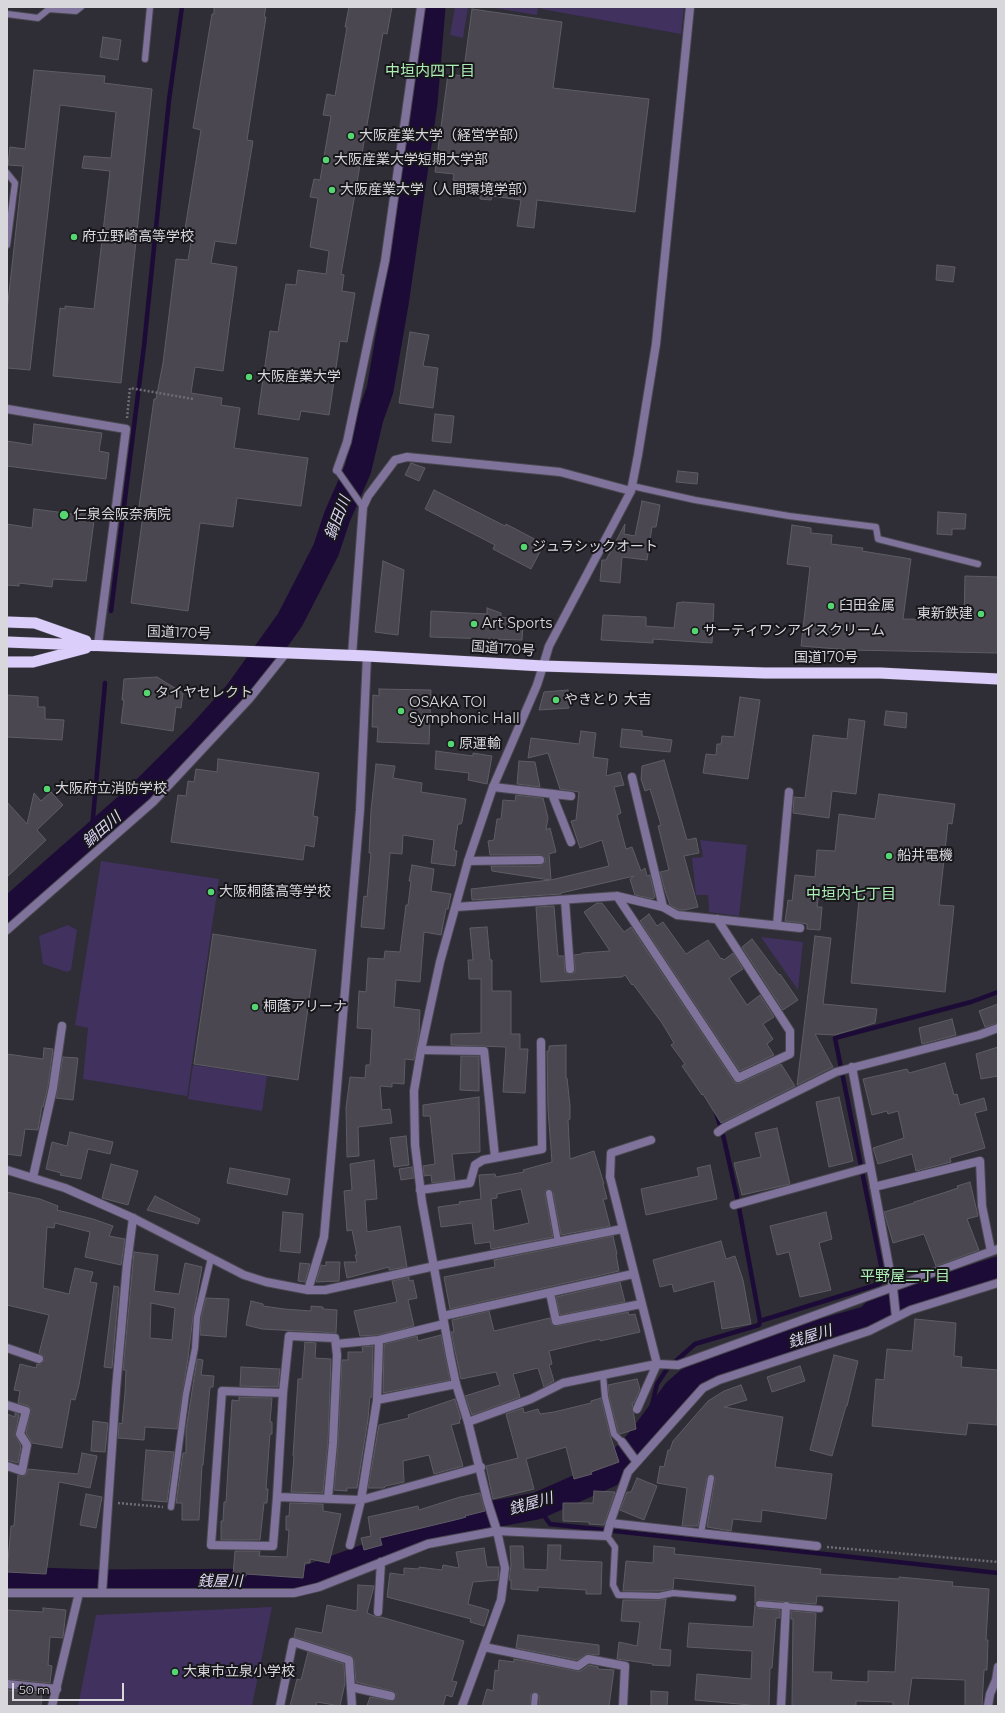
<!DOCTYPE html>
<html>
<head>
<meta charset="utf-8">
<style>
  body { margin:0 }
  #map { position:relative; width:1005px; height:1713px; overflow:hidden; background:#2f2d35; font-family:Montserrat,sans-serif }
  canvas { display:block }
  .frame { position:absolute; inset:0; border:8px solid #d8d7dc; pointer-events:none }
  .scale { position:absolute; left:12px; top:1683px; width:112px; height:18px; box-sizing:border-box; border:2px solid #d8d7dc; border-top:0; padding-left:5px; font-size:12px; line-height:14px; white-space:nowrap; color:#d8d7dc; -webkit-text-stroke:3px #17161a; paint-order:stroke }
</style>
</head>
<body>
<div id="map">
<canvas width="1005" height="1713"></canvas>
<div class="frame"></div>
<div class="scale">50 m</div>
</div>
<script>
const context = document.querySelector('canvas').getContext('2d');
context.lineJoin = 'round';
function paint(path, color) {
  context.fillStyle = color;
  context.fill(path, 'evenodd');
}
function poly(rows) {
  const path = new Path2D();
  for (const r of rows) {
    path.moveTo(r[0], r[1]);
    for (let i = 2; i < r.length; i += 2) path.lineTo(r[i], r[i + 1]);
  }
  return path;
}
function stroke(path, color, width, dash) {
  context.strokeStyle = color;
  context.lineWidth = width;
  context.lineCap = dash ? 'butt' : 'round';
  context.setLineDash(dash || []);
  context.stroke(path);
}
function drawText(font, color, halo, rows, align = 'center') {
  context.font = font + ' Montserrat,"Noto Sans JP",sans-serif';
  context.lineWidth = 4;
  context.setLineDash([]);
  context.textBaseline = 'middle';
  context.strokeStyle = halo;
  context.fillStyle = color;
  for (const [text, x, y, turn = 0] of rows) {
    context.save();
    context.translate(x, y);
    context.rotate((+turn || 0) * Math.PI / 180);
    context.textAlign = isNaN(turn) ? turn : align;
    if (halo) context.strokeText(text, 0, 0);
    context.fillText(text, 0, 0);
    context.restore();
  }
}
paint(poly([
  [455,7,468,7,463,38,450,35],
  [488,7,538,7,537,15],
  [542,7,684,7,681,34,541,9],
  [700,840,747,845,739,916,709,912,708,895,696,895,692,858,703,857],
  [101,861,219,879,187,1096,83,1079,88,1028,75,1025],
  [68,925,77,930,71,970,67,972,43,964,39,936],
  [761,937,803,942,798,990],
  [193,1065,267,1076,262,1111,188,1099],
  [272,1607,252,1706,78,1706,96,1615]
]), '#41315f');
stroke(poly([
  [111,611,144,346,169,100,182,7],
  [91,840,105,683],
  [716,1112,724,1139,737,1197,760,1321],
  [659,1417,652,1405,657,1384,667,1369,695,1344,759,1325,760,1321,879,1284,884,1280,835,1038,971,1002,998,992],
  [537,1506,550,1524,998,1573]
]), '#1d0b37', 4.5);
stroke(poly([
  [7,912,137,798,200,735,237,694,290,620,326,550,337,517,358,469,370,418,380,390,395,304,424,103,432,7],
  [7,1580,96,1583,299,1582,478,1517,537,1506,571,1491,609,1474,639,1442,676,1392,691,1379,714,1367,770,1351,812,1335,869,1319,878,1309,998,1270]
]), '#1d0b37', 27);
const building = poly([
  [214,7,266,7,264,17,266,17,247,140,253,141,236,244,215,241,211,263,237,267,223,371,195,367,191,393,222,398,221,405,240,408,234,448,308,458,301,506,237,498,233,527,200,523,188,611,131,603,143,515,138,514,154,399,156,399,163,363,176,259,188,260,192,237,184,235,201,130,193,128,212,14,214,14,214,7],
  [349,7,392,7,387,34,383,33,341,274,344,275,342,291,355,293,347,342,340,341,329,415,301,411,299,420,258,414,270,331,278,332,286,284,296,285,298,270,326,274,329,251,310,247,318,198,310,197,314,179,320,180,331,116,323,115,327,94,335,96,347,27,345,27,349,7],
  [472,9,562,22,553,88,649,99,635,212,537,200,534,228,517,226,521,200,492,196,491,200,480,199,480,193,456,190,457,181,453,180,454,174,435,172,448,74,463,76,472,9],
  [103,37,121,40,118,60,100,57,103,37],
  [34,70,105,76,104,83,152,89,121,383,53,376,60,308,65,309,65,306,94,309,110,171,82,168,84,156,111,158,116,112,60,105,30,370,7,368,7,311,23,166,8,165,10,147,25,149,34,70],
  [937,265,955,267,953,282,936,280,937,265],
  [410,332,429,335,423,366,438,368,433,408,399,403,410,332],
  [435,414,454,416,451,443,432,441,435,414],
  [34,424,102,433,99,451,109,453,106,479,7,466,7,441,32,445,34,424],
  [411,463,425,468,419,481,405,475,411,463],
  [678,471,698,473,697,484,676,482,678,471],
  [434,490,505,526,506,524,544,544,531,569,493,549,495,545,425,509,434,490],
  [642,501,660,505,656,527,652,527,647,560,622,557,620,583,600,581,602,560,606,560,625,524,624,534,635,536,642,501],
  [34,509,81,515,81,511,95,513,86,581,53,579,52,587,19,583,19,586,7,585,7,524,32,528,34,509],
  [938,512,966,514,965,529,952,529,952,535,937,534,938,512],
  [792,525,811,528,811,533,832,535,831,544,863,548,862,551,911,559,903,619,964,620,965,576,998,577,998,653,850,650,801,646,810,567,787,564,792,525],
  [383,561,404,570,398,635,375,632,383,561],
  [683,602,714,604,712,643,653,639,653,643,601,640,603,615,646,617,646,626,674,628,677,603,683,602],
  [487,608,501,613,501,617,512,619,512,623,523,626,522,640,430,637,431,611,487,614,487,608],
  [157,677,183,693,181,708,176,707,173,731,121,723,124,700,122,700,124,679,157,677],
  [379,689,431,690,429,744,377,742,378,727,372,727,373,695,379,696,379,689],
  [568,690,569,708,539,710,544,692,568,690],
  [7,695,38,697,38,707,45,707,45,719,64,720,62,740,7,737,7,695],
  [740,697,760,700,748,779,703,773,706,754,716,755,717,744,721,744,722,736,734,737,740,697],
  [886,711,907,713,906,728,884,725,886,711],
  [849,719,865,721,856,794,832,791,829,818,793,813,794,797,805,798,813,735,847,739,849,719],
  [622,729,642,731,642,736,672,740,670,752,620,747,622,729],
  [581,731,596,733,593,757,608,759,606,776,620,772,624,785,614,787,621,813,617,815,626,849,632,847,641,871,645,868,647,876,650,875,655,897,653,899,635,895,630,879,634,876,561,893,561,894,472,900,471,889,550,880,492,871,491,866,540,866,545,862,545,858,540,855,490,855,488,841,494,840,497,819,501,819,503,800,515,801,516,795,543,798,548,818,546,830,550,828,556,852,549,854,551,880,609,866,602,840,580,848,571,821,576,820,579,792,560,789,548,753,528,758,531,738,579,744,581,731],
  [436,751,473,756,473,753,492,756,487,784,468,780,469,773,435,769,436,751],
  [218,759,319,773,313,816,318,817,314,847,305,845,303,860,171,842,178,795,186,796,188,781,194,782,196,769,217,772,218,759],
  [664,760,687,840,696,838,699,853,684,856,698,907,685,910,679,910,670,905,664,887,660,872,669,870,658,826,661,825,650,789,645,791,641,779,642,766,664,760],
  [519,761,535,762,540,787,517,784,519,761],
  [376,764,395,766,393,778,422,783,421,792,466,799,462,822,461,824,458,824,454,850,457,851,455,866,431,863,434,840,403,835,402,854,390,853,384,929,361,927,364,896,367,897,371,853,369,853,371,810,376,764],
  [51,792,63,805,37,830,46,840,7,877,7,802,27,824,34,793,41,801,51,792],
  [879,794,955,804,952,824,948,823,939,905,954,906,945,992,851,983,860,889,820,884,817,907,822,907,820,930,807,929,807,924,801,923,785,921,788,900,792,901,795,875,815,877,817,850,835,851,839,814,875,819,879,794],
  [412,865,434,869,431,891,451,894,448,909,446,909,441,935,424,932,420,982,396,980,394,1007,420,1010,419,1034,414,1060,405,1059,404,1084,392,1083,392,1087,380,1086,382,1110,390,1109,392,1123,358,1127,359,1156,347,1157,346,1108,350,1077,365,1078,366,1065,370,1065,372,1029,357,1028,359,991,366,992,368,958,384,959,385,951,400,952,406,905,408,905,411,881,409,881,412,865],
  [597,903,602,903,624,932,631,927,735,1083,740,1083,781,1064,795,1086,721,1123,703,1094,702,1095,682,1066,685,1064,671,1045,674,1043,662,1023,633,984,632,985,625,975,622,977,541,982,536,907,554,906,558,956,564,956,565,972,571,974,575,972,575,969,574,955,582,954,582,953,610,951,584,912,597,903],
  [649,914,657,926,663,922,686,954,708,940,721,959,722,958,724,960,733,953,743,969,729,978,747,1005,760,995,774,1017,763,1024,773,1039,767,1044,774,1055,740,1071,640,921,649,914],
  [487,927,490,960,492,960,492,991,511,991,511,1034,520,1034,520,1049,528,1049,525,1093,503,1092,506,1047,451,1045,451,1034,481,1033,481,979,469,979,468,960,473,960,470,928,487,927],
  [213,934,316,950,298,1080,194,1064,213,934],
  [815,936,831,938,823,1004,877,1009,875,1023,835,1035,815,1034,833,1067,797,1085,815,936],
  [752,939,779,975,780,974,798,1000,783,1010,742,947,752,939],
  [998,1004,998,1023,985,1027,979,1011,998,1004],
  [952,1019,956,1035,922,1044,919,1028,952,1019],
  [566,1045,566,1078,567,1078,570,1106,570,1119,568,1120,570,1159,594,1151,604,1184,603,1184,607,1199,603,1199,610,1226,561,1235,553,1192,549,1189,546,1190,545,1194,553,1237,491,1249,490,1242,475,1244,472,1223,441,1227,438,1207,460,1204,459,1202,481,1199,479,1175,495,1174,496,1177,524,1172,523,1170,552,1162,548,1110,547,1051,549,1051,549,1046,566,1045],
  [521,1189,529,1223,494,1231,491,1199,497,1198,497,1194,521,1189],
  [998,1047,998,1076,981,1079,976,1054,998,1047],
  [44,1048,53,1049,48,1087,43,1107,42,1106,38,1130,25,1129,21,1156,7,1154,7,1054,43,1059,44,1048],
  [461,1056,479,1056,479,1091,460,1090,461,1056],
  [63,1057,78,1058,73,1100,56,1098,63,1057],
  [945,1063,954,1095,957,1094,960,1105,984,1098,987,1110,975,1113,985,1148,950,1158,951,1162,916,1171,912,1154,878,1164,873,1148,904,1138,898,1111,888,1114,887,1111,872,1115,863,1079,907,1069,909,1073,945,1063],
  [479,1097,480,1152,452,1154,455,1180,432,1183,431,1175,424,1176,423,1166,435,1164,430,1116,423,1116,423,1105,479,1097],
  [839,1097,853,1161,829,1167,816,1102,839,1097],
  [777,1128,790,1184,742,1195,734,1163,761,1157,755,1133,777,1128],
  [70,1132,113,1142,110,1154,88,1149,81,1179,60,1175,61,1173,46,1169,52,1142,67,1146,70,1132],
  [406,1136,409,1165,394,1167,390,1138,406,1136],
  [374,1160,377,1199,365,1200,367,1232,400,1226,407,1267,389,1270,389,1267,347,1278,344,1262,357,1262,355,1255,357,1255,352,1230,347,1231,344,1191,352,1190,350,1164,374,1160],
  [111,1164,138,1171,128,1205,102,1198,111,1164],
  [710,1165,717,1199,646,1215,641,1189,699,1176,697,1168,710,1165],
  [412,1167,414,1178,401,1180,399,1169,412,1167],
  [230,1168,290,1179,287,1195,227,1183,230,1168],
  [970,1182,978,1216,967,1219,979,1250,936,1266,924,1234,893,1243,884,1212,914,1203,914,1202,940,1194,958,1188,957,1186,970,1182],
  [7,1192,40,1199,58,1206,57,1210,93,1219,113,1226,109,1236,125,1239,121,1265,85,1257,90,1232,55,1223,54,1228,47,1227,43,1288,69,1294,75,1268,93,1272,90,1282,97,1283,79,1385,75,1400,71,1399,62,1448,32,1443,26,1433,31,1409,28,1406,18,1403,20,1391,14,1390,20,1364,36,1368,37,1364,40,1364,44,1361,43,1356,39,1353,49,1315,7,1305,7,1192],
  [155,1196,200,1219,198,1224,147,1210,155,1196],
  [283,1212,303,1214,300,1253,280,1251,283,1212],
  [826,1212,832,1239,819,1243,831,1290,800,1297,789,1252,777,1255,770,1226,826,1212],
  [613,1236,617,1254,616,1254,619,1271,450,1309,444,1277,495,1267,494,1260,613,1236],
  [721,1241,726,1259,735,1256,743,1280,751,1324,722,1329,714,1281,674,1292,672,1284,660,1287,653,1260,721,1241],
  [134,1252,158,1255,154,1291,179,1294,185,1263,202,1267,193,1317,188,1358,177,1429,145,1427,144,1440,118,1438,119,1423,122,1424,125,1393,126,1370,123,1370,134,1252],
  [151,1303,175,1308,172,1340,150,1338,151,1303],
  [326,1262,340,1262,339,1281,316,1282,321,1265,326,1266,326,1262],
  [300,1263,310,1264,305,1282,298,1281,300,1263],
  [409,1277,409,1281,413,1280,417,1298,408,1300,414,1326,378,1335,360,1336,354,1311,397,1302,392,1281,409,1277],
  [620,1282,625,1302,560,1315,556,1297,620,1282],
  [114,1286,119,1287,112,1368,104,1367,114,1286],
  [206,1298,229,1299,226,1337,200,1335,201,1318,206,1298],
  [251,1301,263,1304,263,1306,284,1309,311,1311,311,1306,323,1307,323,1309,337,1310,336,1333,262,1329,246,1325,251,1301],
  [489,1311,494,1331,550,1318,552,1324,557,1326,628,1312,629,1315,635,1314,640,1332,600,1341,600,1339,549,1351,552,1364,549,1365,554,1381,544,1387,538,1368,513,1374,520,1397,472,1415,465,1396,500,1385,496,1372,461,1379,451,1332,454,1332,452,1320,489,1311],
  [915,1319,956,1323,954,1356,962,1357,961,1367,998,1370,997,1425,968,1423,966,1435,872,1426,876,1379,884,1380,887,1349,912,1351,915,1319],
  [441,1335,450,1380,383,1393,384,1344,417,1336,418,1341,441,1335],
  [305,1342,316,1343,315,1358,331,1359,328,1443,323,1493,291,1492,294,1456,293,1456,298,1379,302,1379,305,1342],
  [373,1346,372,1397,370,1397,368,1419,357,1488,347,1488,347,1491,334,1490,338,1444,342,1360,348,1360,348,1352,363,1352,362,1347,373,1346],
  [834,1355,858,1361,847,1406,846,1406,832,1456,810,1450,834,1355],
  [197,1359,203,1360,201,1375,214,1376,213,1387,210,1387,203,1465,202,1465,199,1520,182,1520,182,1503,176,1503,183,1453,186,1453,186,1430,197,1359],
  [800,1366,805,1381,772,1392,767,1377,800,1366],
  [241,1367,280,1369,278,1387,240,1386,241,1367],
  [637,1379,640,1389,634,1403,632,1403,636,1429,620,1434,618,1432,609,1396,608,1385,637,1379],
  [741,1385,747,1400,724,1407,783,1417,775,1467,832,1474,826,1519,762,1510,761,1522,733,1519,731,1531,707,1527,715,1479,714,1475,711,1474,707,1477,698,1526,682,1526,687,1488,657,1483,660,1466,664,1467,668,1450,670,1450,673,1441,708,1401,724,1391,741,1385],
  [239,1397,272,1398,270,1422,272,1422,272,1434,270,1434,266,1489,268,1489,267,1503,264,1503,260,1540,221,1540,221,1521,223,1521,224,1502,226,1502,232,1400,239,1401,239,1397],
  [601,1398,610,1435,619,1462,591,1472,592,1474,574,1479,566,1447,526,1459,534,1489,493,1499,486,1466,518,1458,506,1414,523,1408,524,1413,538,1409,540,1414,554,1412,591,1403,591,1401,601,1398],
  [455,1399,461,1419,459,1420,460,1423,451,1425,463,1466,434,1474,429,1455,403,1461,404,1482,386,1486,384,1488,368,1488,379,1425,409,1418,408,1415,455,1399],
  [15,1413,19,1415,15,1435,21,1446,18,1463,7,1460,7,1414,15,1417,15,1413],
  [93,1421,108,1423,105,1452,91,1451,93,1421],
  [146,1450,174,1452,167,1502,142,1500,146,1450],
  [82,1453,97,1456,90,1488,59,1482,46,1574,7,1572,11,1526,14,1526,18,1475,23,1476,26,1475,28,1469,78,1474,82,1453],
  [637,1478,657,1486,644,1520,620,1510,627,1492,631,1492,637,1478],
  [594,1491,615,1492,604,1525,589,1524,589,1522,563,1521,563,1503,593,1503,594,1491],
  [480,1493,485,1511,465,1516,466,1517,459,1519,380,1538,382,1545,364,1550,361,1538,371,1536,368,1517,418,1506,419,1510,460,1497,480,1493],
  [86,1494,102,1497,96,1528,80,1525,86,1494],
  [290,1503,323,1504,323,1511,341,1514,329,1563,310,1559,310,1563,305,1563,303,1578,246,1574,246,1576,233,1575,235,1551,260,1551,259,1556,287,1557,289,1530,286,1530,286,1516,289,1516,290,1503],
  [548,1545,561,1545,560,1560,602,1562,601,1594,586,1594,586,1590,538,1587,538,1591,511,1589,511,1580,509,1580,511,1566,510,1546,523,1546,524,1569,547,1570,548,1545],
  [654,1546,675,1548,674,1554,821,1569,820,1574,899,1579,899,1577,953,1582,952,1586,989,1589,986,1640,988,1640,987,1670,984,1670,982,1706,965,1706,965,1680,912,1678,908,1706,893,1706,893,1702,856,1701,856,1706,792,1706,793,1619,791,1619,791,1611,816,1613,813,1672,832,1672,831,1680,868,1682,868,1671,895,1672,899,1601,819,1596,817,1596,816,1604,759,1600,755,1603,755,1586,674,1578,673,1589,659,1591,623,1591,626,1561,653,1563,654,1546],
  [484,1548,487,1567,499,1567,498,1580,473,1582,468,1604,489,1610,484,1626,470,1622,471,1619,387,1597,390,1573,404,1575,404,1568,419,1569,419,1567,442,1570,443,1565,459,1568,456,1552,484,1548],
  [358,1585,374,1586,367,1613,377,1617,381,1617,464,1641,452,1681,457,1682,452,1697,446,1695,443,1706,367,1706,370,1697,392,1701,395,1699,396,1694,392,1691,356,1682,354,1660,351,1655,294,1637,296,1628,322,1633,327,1605,357,1611,358,1585],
  [666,1599,660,1649,671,1650,670,1666,652,1665,653,1664,617,1659,619,1642,637,1646,640,1622,621,1621,623,1600,659,1600,666,1599],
  [755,1605,758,1608,780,1610,780,1618,776,1618,772,1668,770,1668,769,1706,750,1706,750,1705,695,1700,697,1674,751,1679,752,1651,687,1647,689,1623,753,1627,755,1605],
  [43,1608,66,1610,63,1638,50,1637,48,1665,52,1666,50,1683,7,1679,7,1610,43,1612,43,1608],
  [518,1635,599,1645,599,1655,587,1654,577,1660,516,1648,518,1635],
  [308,1652,344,1664,345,1683,340,1706,317,1702,316,1706,290,1706,297,1679,301,1680,308,1652],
  [514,1659,577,1671,581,1671,589,1665,598,1667,598,1669,614,1670,609,1706,539,1706,539,1695,535,1692,531,1694,530,1706,482,1706,487,1689,493,1691,495,1670,498,1671,499,1660,514,1662,514,1659],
  [7,1690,42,1693,41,1706,7,1706,7,1690],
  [651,1691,668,1692,667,1706,651,1706,651,1691]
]);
paint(building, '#4a4750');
stroke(building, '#5e5c64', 1);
const service = poly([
  [7,14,38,18,49,9,76,11,81,7],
  [145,59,150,7],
  [7,173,15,183,7,245],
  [337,470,363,507],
  [632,486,695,500,789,516,876,527,878,539,978,564],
  [549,1193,558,1242],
  [603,1375,605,1397,614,1434,622,1442],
  [171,1507,186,1394,195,1348,197,1317,211,1258],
  [701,1533,711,1478],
  [607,1536,615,1547,613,1585,618,1595,659,1596,673,1593,733,1598],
  [759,1604,820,1609],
  [534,1706,535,1696]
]);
const pedestrian = poly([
  [337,470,347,442,385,261,421,7]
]);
const minor = poly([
  [7,409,126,429,98,645],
  [352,655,363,507,368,496,395,460,407,457,560,472,631,491],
  [543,666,549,646,631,491,638,455,656,344,690,7],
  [632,777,663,907],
  [493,787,571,796],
  [552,794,571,842],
  [468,861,540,860],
  [617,896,738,1078,790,1054,790,1031,717,919],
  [565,900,570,969],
  [456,907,617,896,663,907,677,915,800,928],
  [777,925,789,792],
  [7,930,153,802,250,698,286,653],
  [421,1050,484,1051,495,1157],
  [852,1067,893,1288,896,1317],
  [718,1132,725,1127,836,1072,979,1035,998,1028],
  [33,1177,53,1088,62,1026],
  [874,1187,980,1161,982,1206,991,1251],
  [420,1190,470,1183,475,1165,483,1160,542,1149,541,1042],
  [734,1205,870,1167],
  [435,1266,622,1229],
  [308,1290,324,1237,334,1123,360,810,367,656],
  [550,1293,556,1321,641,1304],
  [443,1316,633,1274],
  [336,1344,379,1340,444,1324],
  [7,1348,39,1359],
  [377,1400,456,1384],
  [7,1405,26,1411,20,1434,27,1445,22,1471,7,1466],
  [637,1409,657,1364,610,1177,611,1153,651,1140],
  [468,1422,531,1399,563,1383,657,1364,678,1365,998,1249],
  [622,1442,636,1461],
  [277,1497,273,1546,211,1545,222,1391,283,1393],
  [328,1498,333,1443,337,1355,335,1338,289,1336,283,1393,277,1497,361,1500,481,1467],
  [610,1523,817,1546],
  [350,1545,361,1500,377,1400,379,1340],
  [7,1593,294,1593,319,1587,428,1544,497,1531,607,1536,610,1523,628,1472,703,1388,719,1380,869,1331,911,1310,998,1283],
  [102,1593,116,1389,127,1264,133,1218],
  [378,1612,381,1562],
  [484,1647,578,1666,588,1659,625,1666,623,1706],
  [7,1684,57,1689],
  [351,1687,391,1696],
  [52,1706,79,1593],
  [280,1706,293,1642,349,1660,352,1706],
  [781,1706,786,1606],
  [988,1706,990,1694,996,1680,998,1667]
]);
const tertiary = poly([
  [7,1170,65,1188,133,1218,244,1275,266,1282,308,1290,325,1290,435,1266],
  [462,1706,501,1600,505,1568,497,1531,488,1503,468,1422,456,1384,450,1355,422,1202,415,1145,414,1091,421,1050,440,962,468,861,493,787,537,685,543,666]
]);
const trunk = poly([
  [7,622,35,623,86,641],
  [7,642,367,656,543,666,765,673,880,673,998,679],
  [7,662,33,662,86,648]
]);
stroke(service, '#4a4850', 8);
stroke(pedestrian, '#4a4850', 10);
stroke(minor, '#4a4850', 10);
stroke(tertiary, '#4a4850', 10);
stroke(trunk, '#4a4850', 12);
stroke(poly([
  [127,418,130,388,193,399],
  [118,1503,163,1507],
  [827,1547,998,1562]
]), '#6f6d74', 2.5, [2, 2]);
stroke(service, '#7f739c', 6);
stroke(pedestrian, '#7f739c', 8);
stroke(minor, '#7f739c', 8);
stroke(tertiary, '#7f739c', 8);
stroke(trunk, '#dccefa', 11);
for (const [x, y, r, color] of [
  [351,136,4,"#55d671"],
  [326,160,4,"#55d671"],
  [332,190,4,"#55d671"],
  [74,237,4,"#55d671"],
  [249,377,4,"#55d671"],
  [64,515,5,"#55d671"],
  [524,547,4,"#55d671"],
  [831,606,4,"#55d671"],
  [981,614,4,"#55d671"],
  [474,624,4,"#55d671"],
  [695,631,4,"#55d671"],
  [147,693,4,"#55d671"],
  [556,700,4,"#55d671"],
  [401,711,4,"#55d671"],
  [451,744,4,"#55d671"],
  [47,789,4,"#55d671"],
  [889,856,4,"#55d671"],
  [211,892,4,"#55d671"],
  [255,1007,4,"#55d671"],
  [175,1672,4,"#55d671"]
]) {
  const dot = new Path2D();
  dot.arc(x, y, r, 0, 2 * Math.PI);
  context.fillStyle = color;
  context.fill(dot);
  stroke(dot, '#17161a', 1.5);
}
drawText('14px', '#d8d7dc', '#17161a', [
  ["大阪産業大学（経営学部）",359,136],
  ["大阪産業大学短期大学部",334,160],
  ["大阪産業大学（人間環境学部）",340,190],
  ["府立野崎高等学校",82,237],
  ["大阪産業大学",257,377],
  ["仁泉会阪奈病院",73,515],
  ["ジュラシックオート",532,547],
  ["臼田金属",839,606],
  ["東新鉄建",973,614,"right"],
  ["Art Sports",482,624],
  ["サーティワンアイスクリーム",703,631],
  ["タイヤセレクト",155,693],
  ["やきとり 大吉",564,700],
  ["OSAKA TOI",409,703],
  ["Symphonic Hall",409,719],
  ["原運輸",459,744],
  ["大阪府立消防学校",55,789],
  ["船井電機",897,856],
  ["大阪桐蔭高等学校",219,892],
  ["桐蔭アリーナ",263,1007],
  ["大東市立泉小学校",183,1672]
], 'left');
drawText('14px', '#d8d7dc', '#17161a', [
  ["国道170号",179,633,2],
  ["国道170号",503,649,4],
  ["国道170号",826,658]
]);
drawText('15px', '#aeeeb6', '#17161a', [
  ["中垣内四丁目",430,72],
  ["中垣内七丁目",851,895],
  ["平野屋二丁目",905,1277]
]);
drawText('italic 15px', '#ddd5f5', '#17161a', [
  ["鍋田川",338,518,-69],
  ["鍋田川",102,830,-41],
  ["銭屋川",810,1337,-17],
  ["銭屋川",531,1504,-16],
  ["銭屋川",220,1582]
]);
</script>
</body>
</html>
